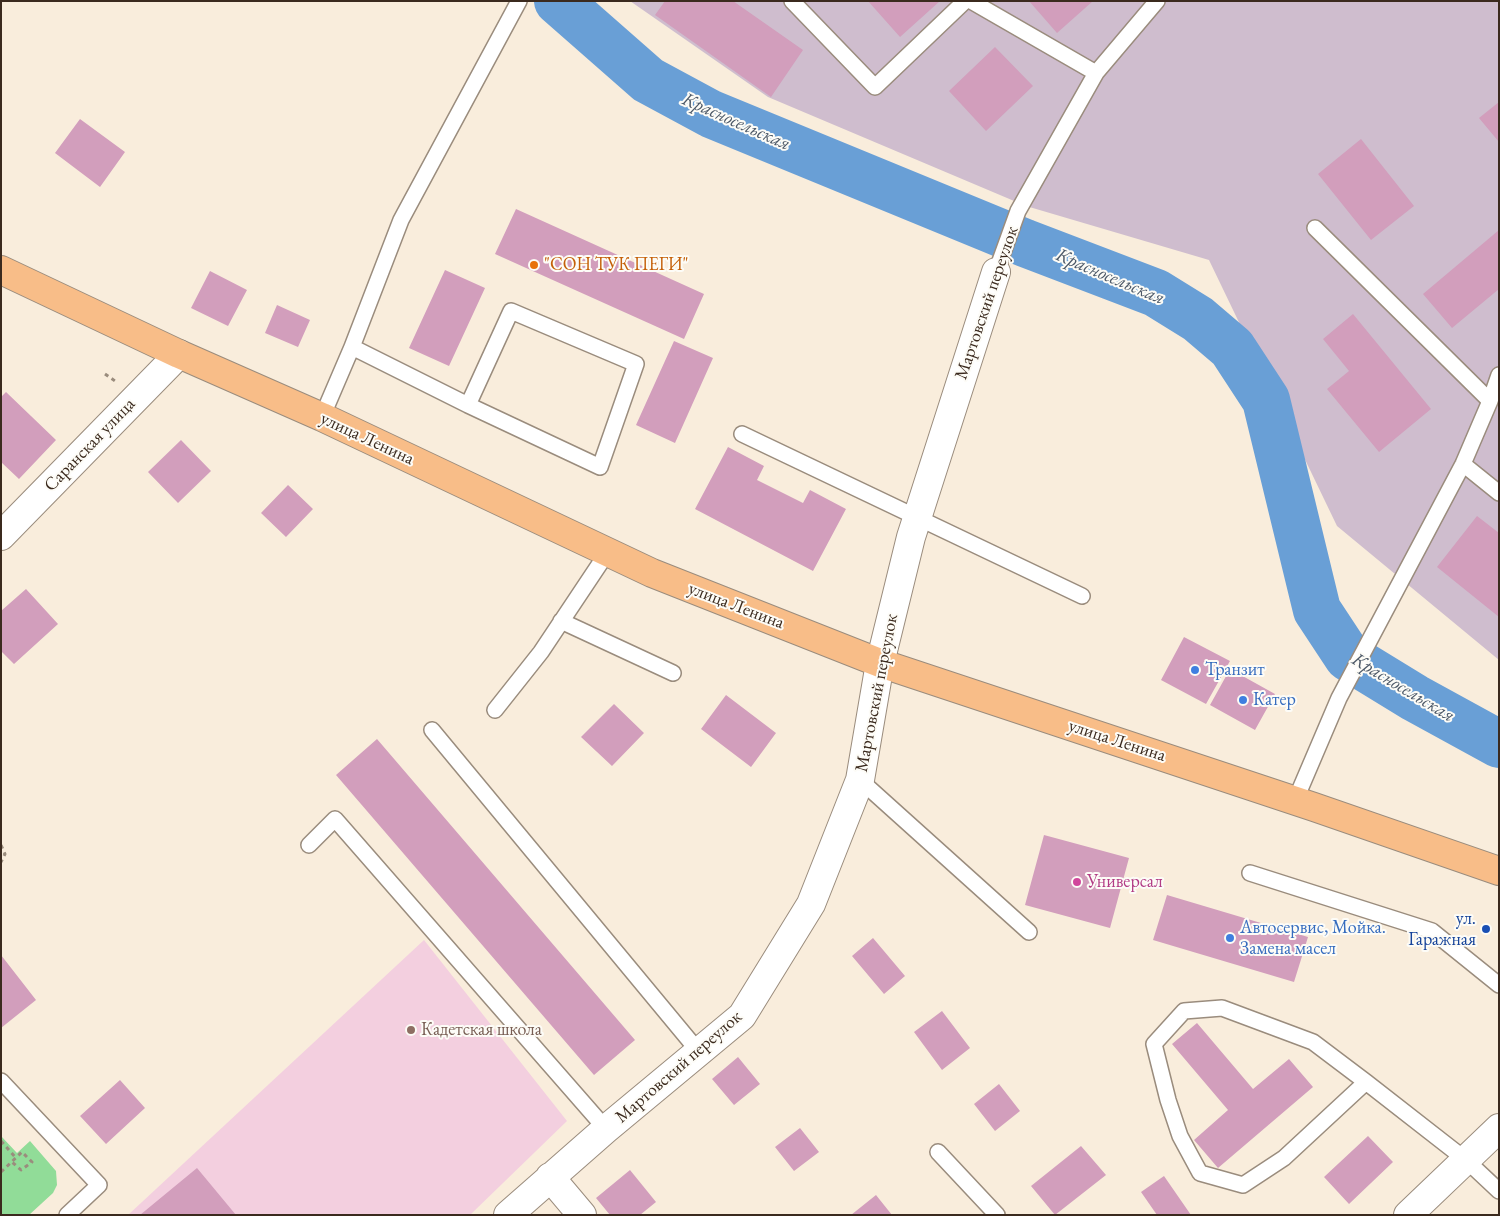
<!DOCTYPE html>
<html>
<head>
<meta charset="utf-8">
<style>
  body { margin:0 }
  #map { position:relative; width:1500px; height:1216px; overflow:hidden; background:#f9eddc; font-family:"EB Garamond",serif }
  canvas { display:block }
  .frame { position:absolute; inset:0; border:2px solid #3b2a1e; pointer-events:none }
</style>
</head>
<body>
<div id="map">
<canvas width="1500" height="1216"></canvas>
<div class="frame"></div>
</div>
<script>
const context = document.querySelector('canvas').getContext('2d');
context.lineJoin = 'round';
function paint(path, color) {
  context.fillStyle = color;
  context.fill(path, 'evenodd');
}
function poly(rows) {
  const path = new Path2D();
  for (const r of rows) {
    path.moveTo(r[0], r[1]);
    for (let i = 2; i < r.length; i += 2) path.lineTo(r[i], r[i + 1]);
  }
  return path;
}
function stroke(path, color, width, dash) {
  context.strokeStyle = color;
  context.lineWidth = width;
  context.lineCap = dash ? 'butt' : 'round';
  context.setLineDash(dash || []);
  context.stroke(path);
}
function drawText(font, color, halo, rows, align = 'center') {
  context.font = font + ' "EB Garamond",serif';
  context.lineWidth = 4;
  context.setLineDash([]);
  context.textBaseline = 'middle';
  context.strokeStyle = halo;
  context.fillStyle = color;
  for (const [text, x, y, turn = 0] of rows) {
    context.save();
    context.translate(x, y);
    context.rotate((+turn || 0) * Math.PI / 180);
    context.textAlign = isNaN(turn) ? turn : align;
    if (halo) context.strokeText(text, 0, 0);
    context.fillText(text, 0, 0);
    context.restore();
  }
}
paint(poly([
  [424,940,567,1121,470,1215,128,1215]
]), '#f3cfdf');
paint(poly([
  [630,1,1499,1,1499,660,1337,526,1209,260,1026,206,768,97]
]), '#cfbdce');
paint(poly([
  [1,1136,17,1153,30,1141,56,1171,57,1185,53,1193,29,1215,1,1215]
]), '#91dc98');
stroke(poly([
  [558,1,648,80,711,114,1025,243,1156,293,1198,319,1232,348,1266,400,1317,610,1348,657,1415,698,1499,744]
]), '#699fd6', 48);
paint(poly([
  [665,1,733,1,803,50,771,97,655,15],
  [868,1,940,1,900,37],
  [1029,1,1093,1,1057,33],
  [995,47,1033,86,986,131,949,91],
  [1499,102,1499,142,1479,118],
  [80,119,125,152,100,187,55,153],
  [1361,139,1414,206,1371,240,1318,174],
  [516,209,704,294,684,339,495,254],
  [1499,230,1499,289,1452,328,1423,294],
  [445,270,485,288,449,366,409,348],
  [210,271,247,290,228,326,191,308],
  [277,305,310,320,298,347,265,333],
  [1353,314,1431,409,1379,452,1327,389,1349,371,1323,339],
  [674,341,713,358,675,443,636,425],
  [6,392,56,440,19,479,1,462,1,397],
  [181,440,211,471,178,503,148,472],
  [728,447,764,466,757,480,803,503,810,490,846,509,813,571,695,509],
  [288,485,313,509,286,537,261,513],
  [1477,516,1499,533,1499,617,1437,567],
  [26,589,58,624,14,664,1,651,1,611],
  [1184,637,1230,661,1206,704,1161,680],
  [1230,669,1275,694,1255,730,1210,705],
  [726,695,776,733,751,767,701,729],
  [614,704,644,733,612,766,581,737],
  [377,739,635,1040,594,1075,336,775],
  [1044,835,1129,858,1110,928,1025,905],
  [1167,895,1308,937,1294,982,1153,940],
  [873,938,905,976,884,994,852,956],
  [1,955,36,1000,1,1028],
  [942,1011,970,1048,942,1070,914,1032],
  [1197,1023,1253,1089,1289,1059,1313,1087,1218,1168,1194,1140,1228,1110,1172,1044],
  [738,1057,760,1084,734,1105,712,1079],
  [120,1080,145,1108,106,1144,80,1116],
  [999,1084,1020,1111,995,1131,974,1104],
  [800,1128,819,1152,794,1171,775,1147],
  [1368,1136,1393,1162,1349,1204,1324,1177],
  [1081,1146,1106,1175,1055,1215,1031,1186],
  [197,1168,236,1215,140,1215],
  [630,1170,656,1202,640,1215,610,1215,596,1198],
  [1164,1176,1191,1215,1157,1215,1141,1192],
  [876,1195,892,1215,851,1215]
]), '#d29ebc');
const service = poly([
  [792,1,875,87,965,1],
  [971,1,1096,73],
  [1315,228,1490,401],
  [996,272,1018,211,1096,73,1157,1],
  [352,347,401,220,519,1],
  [322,417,352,347,468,405,600,467,636,364,511,311,468,405],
  [742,434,1082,596],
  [1463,464,1499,493],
  [561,621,673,673],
  [495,710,541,652,607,553],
  [432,730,699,1052],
  [860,780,1029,932],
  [1295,801,1339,698,1463,464,1490,401,1499,375],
  [309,845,335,819,606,1129],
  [1250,873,1432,931,1499,985],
  [1,1081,99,1185,67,1215],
  [1366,1082,1284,1158,1243,1185,1200,1173,1180,1136,1168,1100,1154,1044,1184,1011,1222,1008,1313,1042,1366,1082,1466,1160,1499,1191],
  [938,1152,997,1215]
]);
const minor = poly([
  [550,1177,582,1215],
  [508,1215,606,1129,742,1016,811,904,860,780,880,663,911,537,996,272],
  [1408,1215,1499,1128]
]);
const tertiary = poly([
  [1,536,179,354]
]);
const primary = poly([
  [1,270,179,354,322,417,652,573,880,663,1314,807,1499,871]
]);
stroke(service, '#9a8c7d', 18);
stroke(minor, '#9a8c7d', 30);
stroke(tertiary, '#9a8c7d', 30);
stroke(primary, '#9a8c7d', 30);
stroke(poly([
  [105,374,115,381],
  [1,845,5,854,1,862],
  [1,1141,16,1158],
  [1,1172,22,1152,32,1162,21,1170,12,1162]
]), '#9a8c7d', 3, [4, 4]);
stroke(service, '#fff', 15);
stroke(minor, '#fff', 28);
stroke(tertiary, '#fff', 28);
stroke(primary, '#f8bd88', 28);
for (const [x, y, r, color] of [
  [534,265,5,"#e8710a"],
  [1195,670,5,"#3f7fe0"],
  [1243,700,5,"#3f7fe0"],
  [1077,882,5,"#d1479c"],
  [1486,929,5,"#1a4fb4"],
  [1230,938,5,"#3f7fe0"],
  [411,1030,5,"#8d6e63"]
]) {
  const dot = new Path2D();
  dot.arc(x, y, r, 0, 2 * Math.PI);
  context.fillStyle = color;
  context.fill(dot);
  stroke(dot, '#fdfcf7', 2);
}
drawText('18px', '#c56008', '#fdfcf7', [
  ["\"СОН ТУК ПЕГИ\"",544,265]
], 'left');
drawText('18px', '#3b2a1e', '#fdfcf7', [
  ["Мартовский переулок",987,303,-71],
  ["улица Ленина",367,439,25],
  ["Саранская улица",90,445,-46],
  ["улица Ленина",736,606,21],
  ["Мартовский переулок",877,693,-79],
  ["улица Ленина",1117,741,18],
  ["Мартовский переулок",679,1067,-41]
]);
drawText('18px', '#366cbe', '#fdfcf7', [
  ["Транзит",1205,670],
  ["Катер",1253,700],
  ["Автосервис, Мойка.",1240,928],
  ["Замена масел",1240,949]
], 'left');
drawText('18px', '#b23c85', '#fdfcf7', [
  ["Универсал",1087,882]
], 'left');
drawText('18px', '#164399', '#fdfcf7', [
  ["ул.",1476,919],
  ["Гаражная",1476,940]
], 'right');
drawText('18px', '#785e54', '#fdfcf7', [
  ["Кадетская школа",421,1030]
], 'left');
drawText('italic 19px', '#4d5968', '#fdfcf7', [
  ["Красносельская",736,122,24],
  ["Красносельская",1110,277,23],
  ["Красносельская",1403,688,31]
]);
</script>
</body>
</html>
